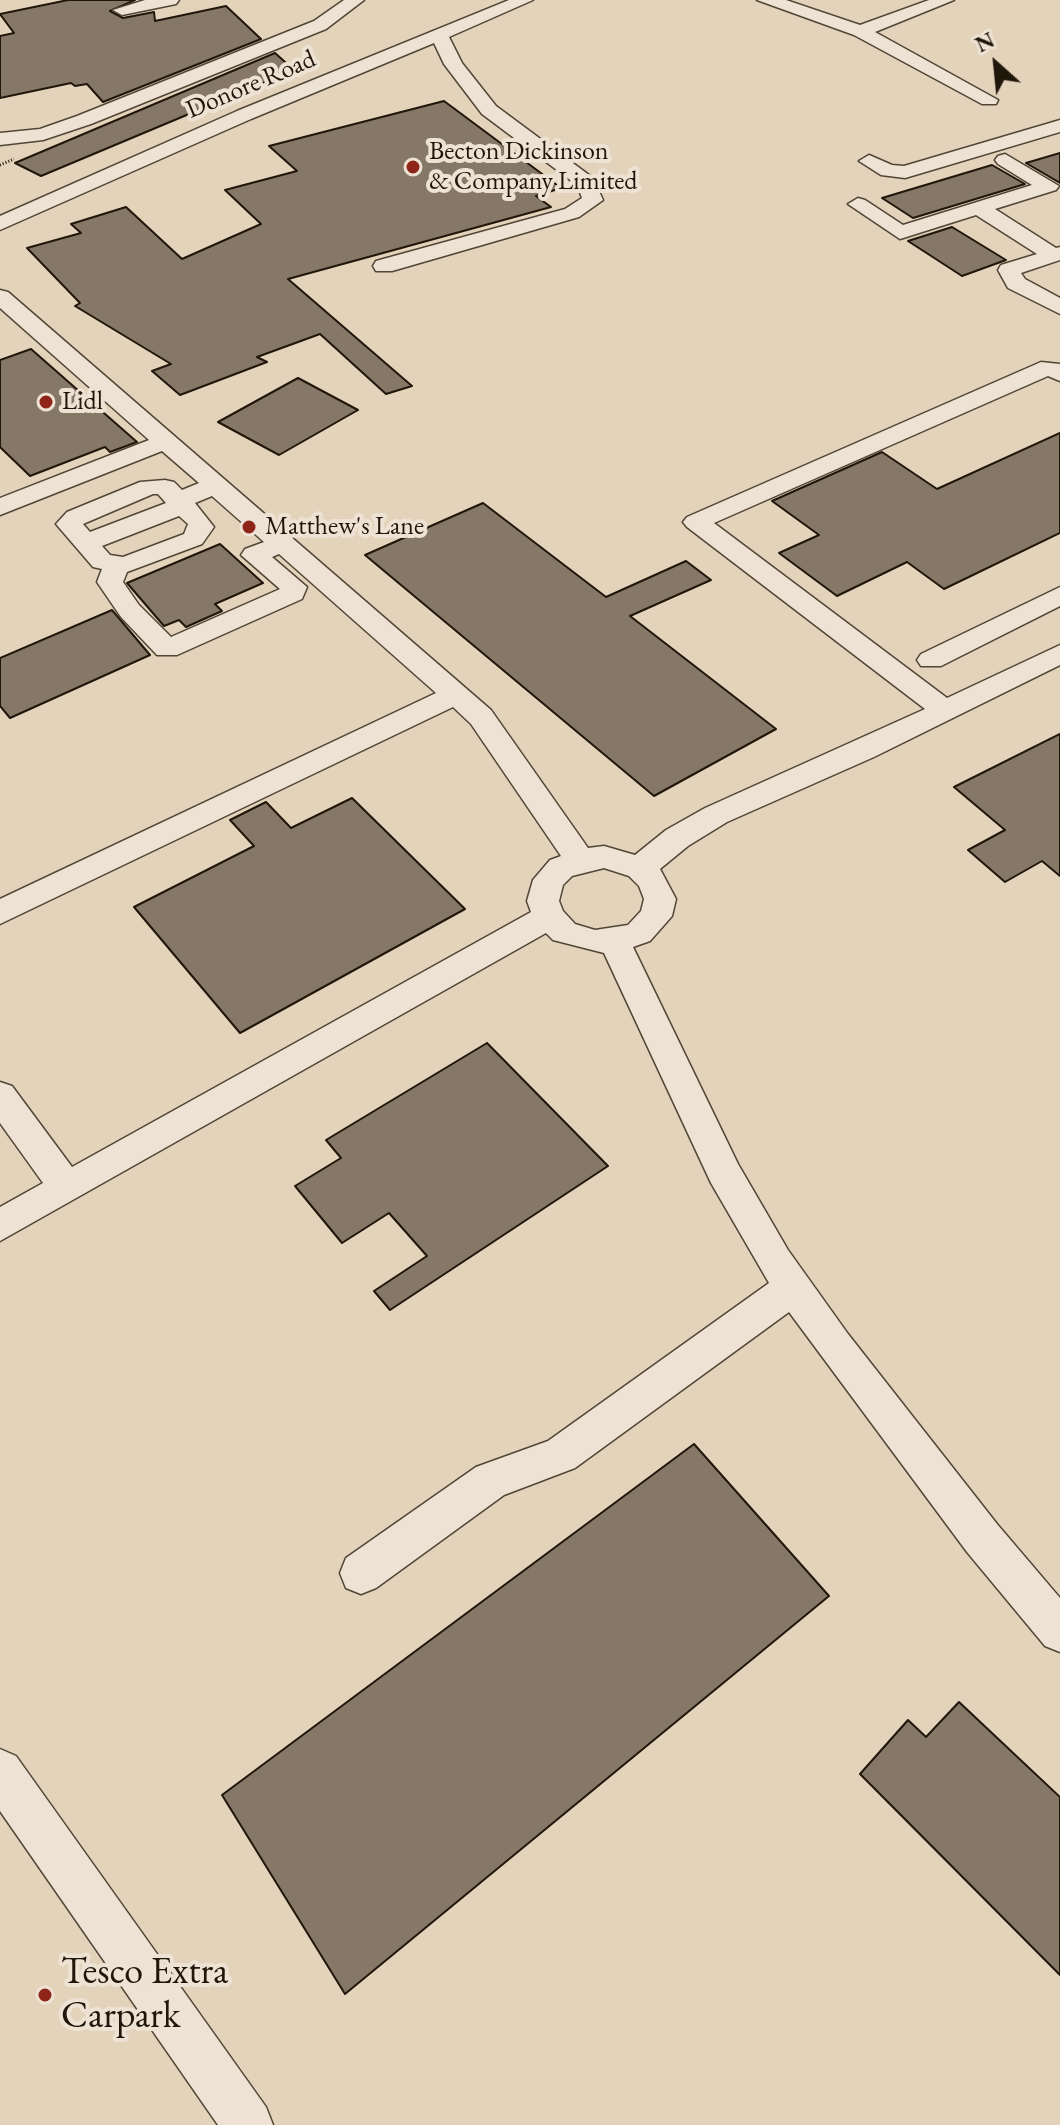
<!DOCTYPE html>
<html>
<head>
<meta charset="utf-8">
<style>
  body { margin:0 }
  #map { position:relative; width:1060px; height:2125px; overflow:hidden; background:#e3d3bb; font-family:"EB Garamond",serif }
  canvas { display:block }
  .north { position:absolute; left:956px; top:24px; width:80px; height:80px; -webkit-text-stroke:6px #ede2d3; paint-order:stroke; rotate:333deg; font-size:22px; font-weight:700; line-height:32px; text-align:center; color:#20160a }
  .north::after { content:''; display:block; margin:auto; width:28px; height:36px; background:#20160a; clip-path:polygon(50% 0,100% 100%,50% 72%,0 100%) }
</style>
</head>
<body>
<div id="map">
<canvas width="1060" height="2125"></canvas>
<div class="north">N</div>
</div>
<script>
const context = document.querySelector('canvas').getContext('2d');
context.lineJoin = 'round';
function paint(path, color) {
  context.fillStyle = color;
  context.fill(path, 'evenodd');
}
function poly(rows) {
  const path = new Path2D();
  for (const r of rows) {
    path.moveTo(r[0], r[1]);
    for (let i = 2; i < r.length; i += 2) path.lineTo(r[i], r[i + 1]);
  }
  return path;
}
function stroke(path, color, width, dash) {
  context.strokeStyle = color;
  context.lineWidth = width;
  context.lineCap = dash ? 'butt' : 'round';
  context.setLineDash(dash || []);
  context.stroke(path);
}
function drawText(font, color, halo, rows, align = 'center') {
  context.font = font + ' "EB Garamond",serif';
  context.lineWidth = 8;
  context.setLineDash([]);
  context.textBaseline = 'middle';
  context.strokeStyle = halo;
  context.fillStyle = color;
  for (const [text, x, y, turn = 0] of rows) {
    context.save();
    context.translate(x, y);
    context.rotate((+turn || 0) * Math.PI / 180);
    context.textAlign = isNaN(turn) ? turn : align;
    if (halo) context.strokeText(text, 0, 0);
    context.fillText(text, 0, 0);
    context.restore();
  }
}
const building = poly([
  [68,0,135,0,110,11,123,18,154,12,155,21,226,6,261,39,103,102,87,84,75,86,71,83,0,98,0,36,14,33,0,14,68,0],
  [275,53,294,70,41,176,15,163,275,53],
  [444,101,561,188,536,196,551,207,288,279,412,386,386,394,320,334,257,357,267,362,180,395,152,371,171,364,75,306,80,303,27,248,81,233,71,224,126,207,182,259,261,224,225,190,297,171,269,146,444,101],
  [1060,153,1060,183,1026,163,1060,153],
  [992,165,1025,184,913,218,882,198,992,165],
  [952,227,1006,260,962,276,908,241,952,227],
  [31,349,137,442,110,452,105,447,30,476,0,447,0,360,31,349],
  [298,378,358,410,279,455,218,422,298,378],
  [1060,433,1060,533,944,589,907,562,837,596,779,553,819,535,772,501,882,452,937,489,1060,433],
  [483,503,606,597,686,561,711,580,630,616,776,729,654,796,365,555,483,503],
  [220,544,263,583,215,604,222,611,186,627,179,620,164,626,127,583,220,544],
  [112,610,150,655,10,718,0,706,0,658,112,610],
  [1060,734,1060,876,1042,861,1005,882,968,850,1005,830,954,787,1060,734],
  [352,798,465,909,240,1033,134,907,254,846,230,820,266,802,291,828,352,798],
  [487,1043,608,1166,390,1310,374,1291,427,1256,389,1213,342,1243,295,1186,341,1158,326,1140,487,1043],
  [694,1444,829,1596,345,1994,222,1795,694,1444],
  [959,1702,1060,1797,1060,1975,860,1774,908,1720,926,1737,959,1702]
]);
paint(building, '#857866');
stroke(building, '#20160a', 2);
const minor = poly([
  [145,0,179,0,176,4,122,15,113,10,145,0],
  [344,0,364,0,326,29,91,124,43,140,0,145,0,133,40,129,77,116,314,21,344,0],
  [509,0,533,0,449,37,462,63,496,106,593,178,603,200,579,217,392,271,376,271,373,266,376,261,565,209,582,198,577,185,482,114,444,64,434,43,251,119,0,230,0,216,237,111,509,0],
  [757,0,786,0,860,25,929,0,954,0,875,32,998,100,996,104,982,104,854,35,757,0],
  [1060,120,1060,132,905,178,881,175,859,161,869,155,892,165,904,166,1060,120],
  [1005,154,1059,186,1056,190,995,209,1056,248,1060,247,1060,260,1021,273,1025,279,1060,298,1060,314,1008,288,998,270,1001,265,1037,254,976,215,900,239,848,204,858,198,865,200,903,225,1032,185,998,164,995,160,998,156,1005,154],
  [0,290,8,292,491,710,588,848,604,846,635,855,666,830,705,808,925,709,687,527,683,522,687,517,1041,362,1060,364,1060,381,1048,376,714,523,947,698,1060,645,1060,665,874,757,727,822,688,846,660,869,676,899,672,916,650,941,633,947,738,1164,788,1250,848,1334,997,1524,1060,1598,1060,1652,1045,1646,967,1552,789,1312,575,1468,504,1495,376,1588,361,1594,346,1588,340,1573,346,1558,476,1467,548,1441,769,1283,711,1183,604,953,553,940,546,933,0,1241,0,1207,43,1183,0,1123,0,1082,12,1086,72,1167,531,912,527,901,533,880,550,860,561,856,471,724,453,707,0,924,0,899,436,693,279,554,272,557,307,587,302,599,177,655,157,655,121,617,97,582,102,569,93,567,56,524,67,512,140,482,165,480,174,482,182,490,199,483,162,451,0,515,0,498,149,440,0,308,0,290],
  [153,494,158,494,166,503,90,532,83,524,153,494],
  [212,496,264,542,245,549,241,555,280,589,171,637,139,605,123,582,127,572,202,544,214,527,195,503,212,496],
  [179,516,188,524,184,534,123,557,110,555,102,546,179,516],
  [604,868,629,876,639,886,644,899,641,911,628,925,595,930,575,924,563,911,559,901,563,885,572,876,604,868],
  [1060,587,1060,606,941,666,921,666,917,660,921,654,1060,587],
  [0,1749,16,1756,266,2107,273,2125,218,2125,0,1811,0,1749]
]);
stroke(minor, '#514536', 3);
stroke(poly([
  [0,165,14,159]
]), '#20160a', 3, [1, 2]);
paint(minor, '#ede2d3');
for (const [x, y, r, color] of [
  [413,167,8,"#8f2418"],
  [46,402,8,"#8f2418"],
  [249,527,8,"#8f2418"],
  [45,1995,8,"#8f2418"]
]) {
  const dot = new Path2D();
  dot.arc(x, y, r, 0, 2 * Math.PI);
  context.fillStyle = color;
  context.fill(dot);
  stroke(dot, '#ede2d3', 3);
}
drawText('26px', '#20160a', '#ede2d3', [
  ["Donore Road",251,85,-23]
]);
drawText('26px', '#20160a', '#ede2d3', [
  ["Becton Dickinson",429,152],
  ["& Company Limited",429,182],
  ["Lidl",62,402],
  ["Matthew's Lane",265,527]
], 'left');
drawText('38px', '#20160a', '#ede2d3', [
  ["Tesco Extra",61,1973],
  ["Carpark",61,2017]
], 'left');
</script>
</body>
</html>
